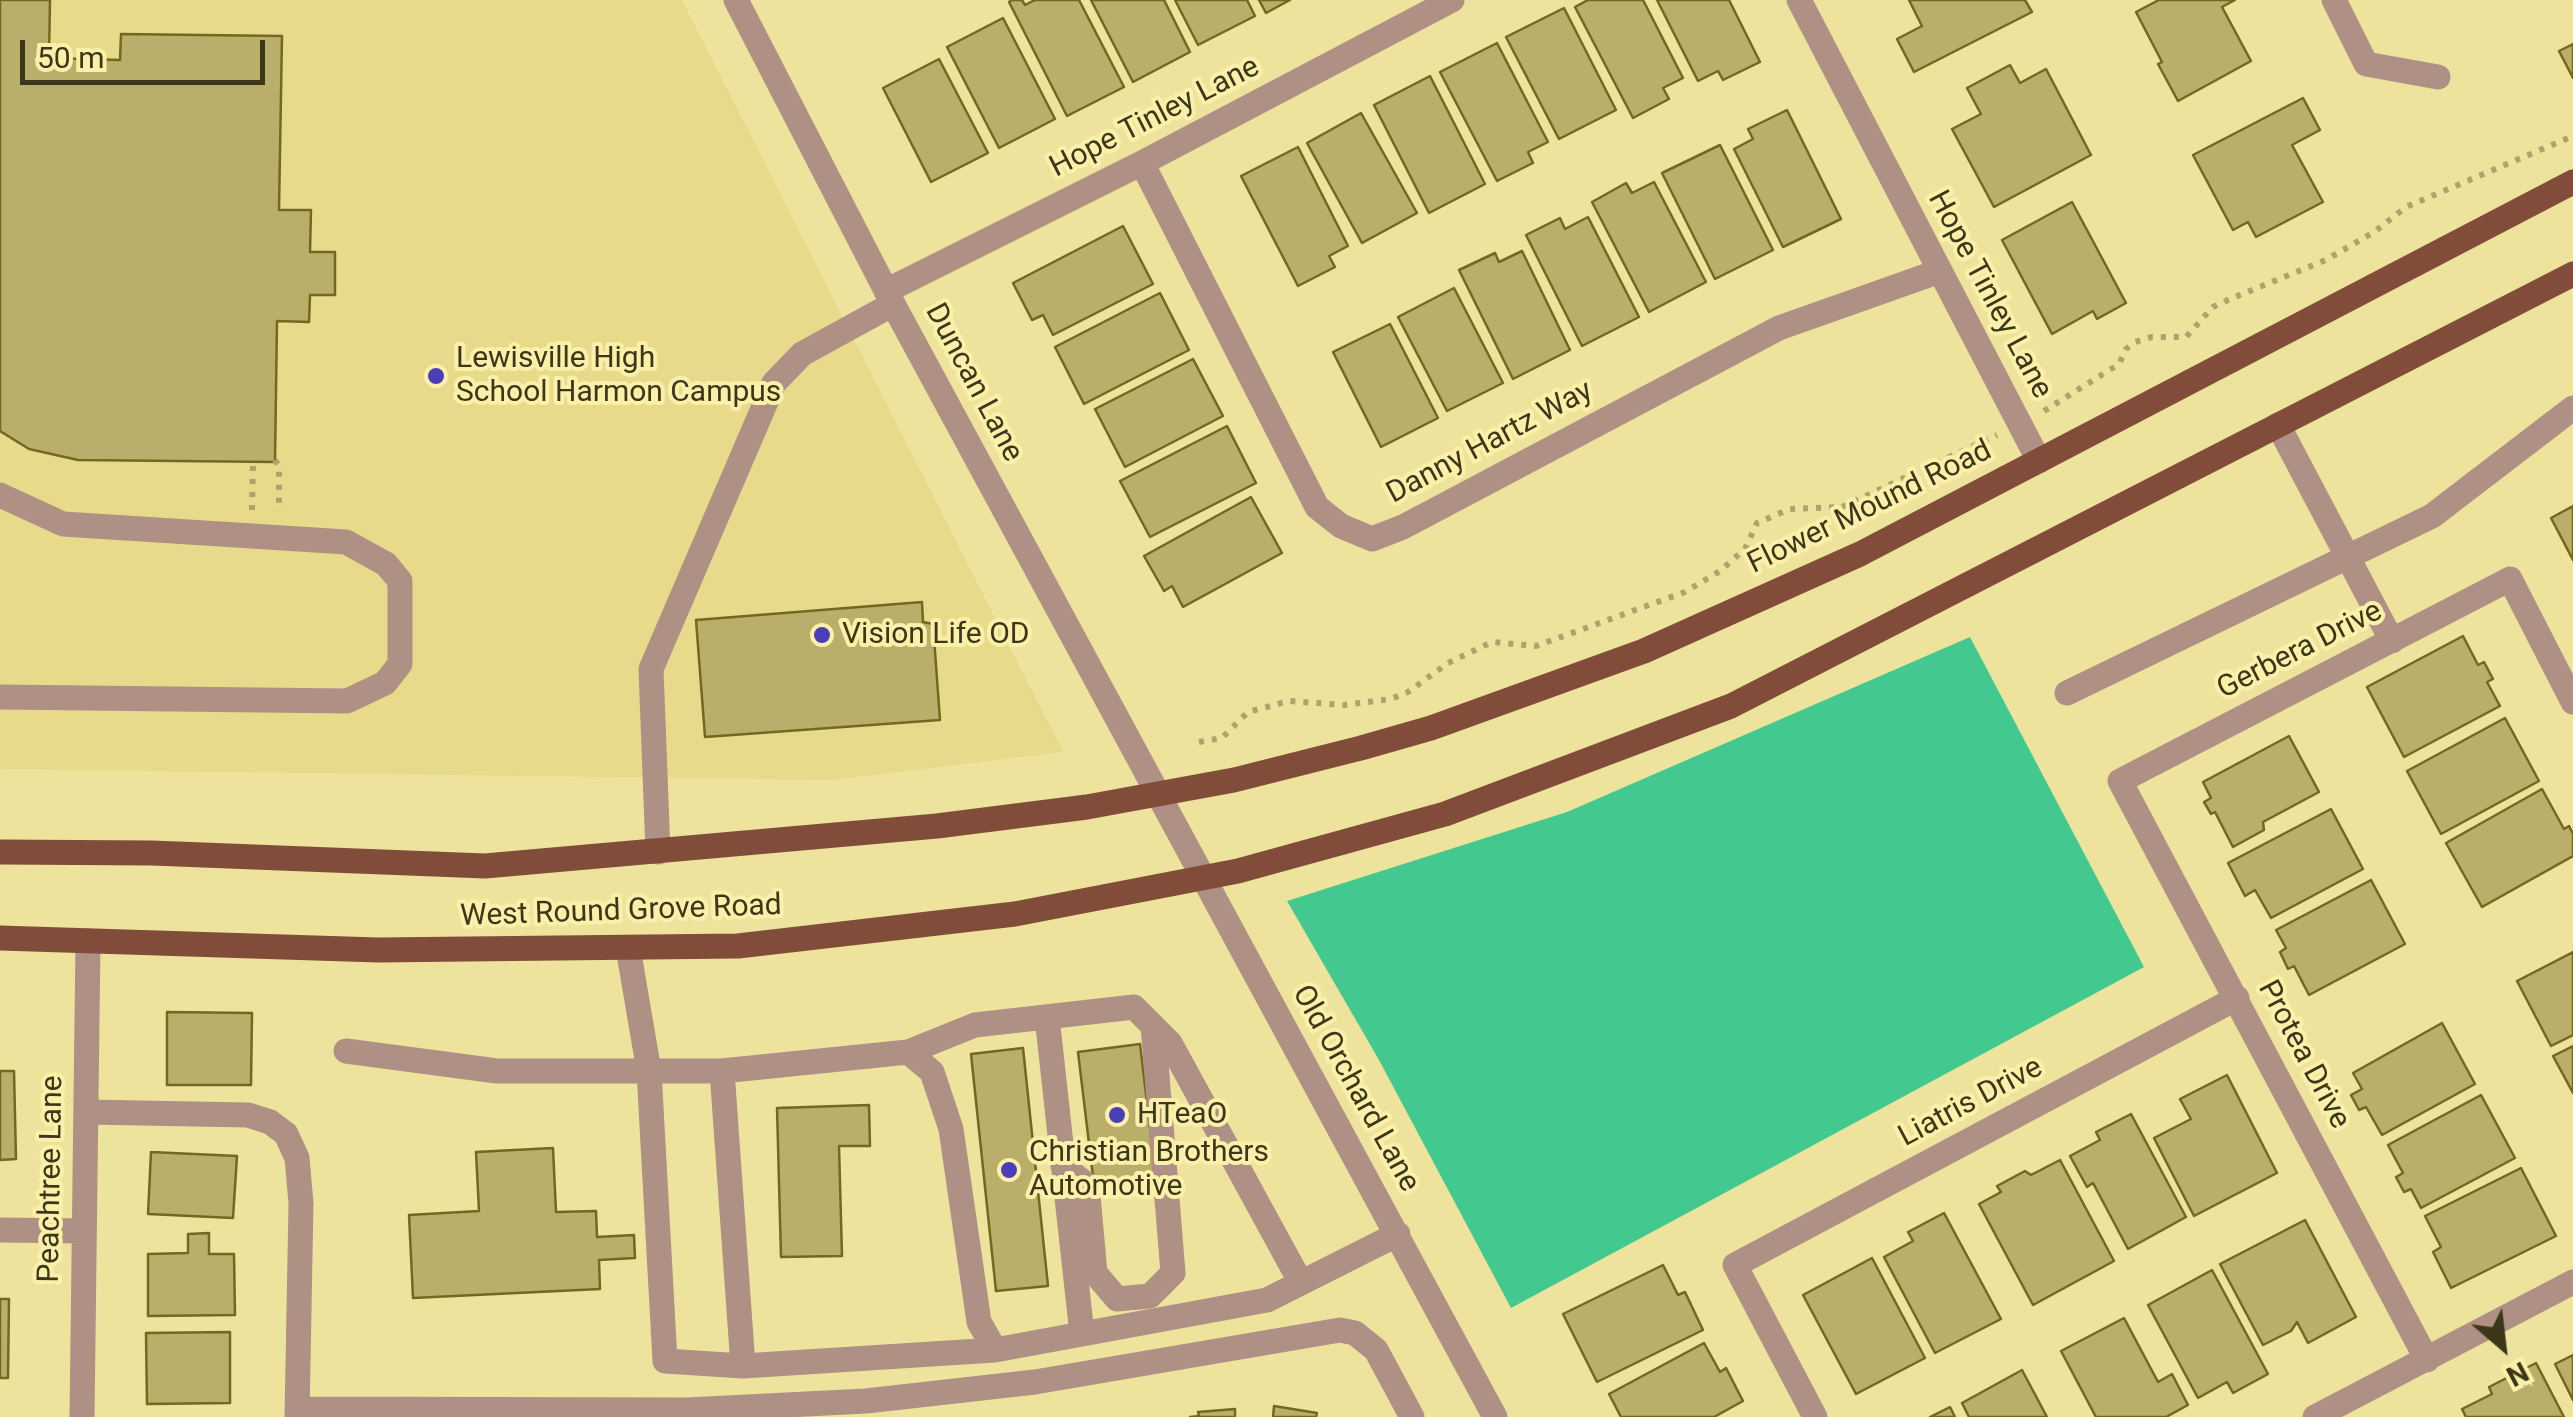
<!DOCTYPE html>
<html>
<head>
<meta charset="utf-8">
<style>
  body { margin:0 }
  #map { position:relative; width:2573px; height:1417px; overflow:hidden; background:#eee39c; font-family:Roboto,sans-serif }
  canvas { display:block }
  .north { position:absolute; left:2453px; top:1297px; width:100px; height:100px; -webkit-text-stroke:8px #fbf0a9; paint-order:stroke; rotate:152deg; font-size:28px; font-weight:700; line-height:40px; text-align:center; color:#3c371a }
  .north::after { content:''; display:block; margin:auto; width:35px; height:45px; background:#3c371a; clip-path:polygon(50% 0,100% 100%,50% 72%,0 100%) }
  .scale { position:absolute; left:20px; top:40px; width:245px; height:45px; box-sizing:border-box; border:5px solid #3c371a; border-top:0; padding-left:12px; font-size:30px; line-height:35px; white-space:nowrap; color:#3c371a; -webkit-text-stroke:8px #fbf0a9; paint-order:stroke }
</style>
</head>
<body>
<div id="map">
<canvas width="2573" height="1417"></canvas>
<div class="north">N</div>
<div class="scale">50 m</div>
</div>
<script>
const context = document.querySelector('canvas').getContext('2d');
context.lineJoin = 'round';
function paint(path, color) {
  context.fillStyle = color;
  context.fill(path, 'evenodd');
}
function poly(rows) {
  const path = new Path2D();
  for (const r of rows) {
    path.moveTo(r[0], r[1]);
    for (let i = 2; i < r.length; i += 2) path.lineTo(r[i], r[i + 1]);
  }
  return path;
}
function stroke(path, color, width, dash) {
  context.strokeStyle = color;
  context.lineWidth = width;
  context.lineCap = dash ? 'butt' : 'round';
  context.setLineDash(dash || []);
  context.stroke(path);
}
function drawText(font, color, halo, rows, align = 'center') {
  context.font = font + ' Roboto,sans-serif';
  context.lineWidth = 8;
  context.setLineDash([]);
  context.textBaseline = 'middle';
  context.strokeStyle = halo;
  context.fillStyle = color;
  for (const [text, x, y, turn = 0] of rows) {
    context.save();
    context.translate(x, y);
    context.rotate((+turn || 0) * Math.PI / 180);
    context.textAlign = isNaN(turn) ? turn : align;
    if (halo) context.strokeText(text, 0, 0);
    context.fillText(text, 0, 0);
    context.restore();
  }
}
paint(poly([
  [0,0,682,0,1063,752,832,780,0,769]
]), '#e7db8b');
paint(poly([
  [1970,637,2144,967,1511,1308,1379,1060,1287,901,1567,812]
]), '#43c98f');
const building = poly([
  [0,0,50,0,49,58,120,60,121,34,282,36,279,210,311,210,310,252,335,252,335,295,310,295,309,322,277,321,275,462,78,460,29,449,0,431,0,0],
  [1012,0,1022,0,1025,5,1035,0,1079,0,1124,87,1067,116,1009,2,1012,0],
  [1091,0,1164,0,1190,52,1133,82,1091,0],
  [1175,0,1247,0,1255,16,1198,45,1175,0],
  [1259,0,1290,0,1266,13,1259,0],
  [1588,0,1643,0,1683,78,1663,88,1669,99,1633,118,1575,7,1588,0],
  [1657,0,1729,0,1760,62,1723,80,1718,71,1698,81,1657,0],
  [1909,0,2025,0,2032,12,1914,72,1897,39,1922,26,1909,0],
  [2159,0,2235,0,2222,7,2251,61,2178,101,2158,64,2162,62,2136,12,2159,0],
  [1564,8,1616,110,1559,139,1506,37,1564,8],
  [1003,18,1055,119,999,148,947,47,1003,18],
  [1497,43,1548,142,1528,152,1533,163,1497,181,1440,72,1497,43],
  [2573,44,2573,78,2559,51,2573,44],
  [939,59,988,153,931,182,883,88,939,59],
  [2010,65,2020,83,2046,69,2091,155,1994,207,1952,129,1981,114,1967,88,2010,65],
  [1430,76,1485,184,1429,213,1374,105,1430,76],
  [2303,98,2320,130,2292,145,2323,202,2256,237,2248,222,2233,230,2193,155,2303,98],
  [1787,110,1841,219,1783,247,1734,149,1753,139,1748,129,1787,110],
  [1361,113,1417,213,1362,243,1307,143,1361,113],
  [1720,145,1773,250,1715,279,1662,173,1720,145],
  [1298,147,1348,246,1329,256,1335,267,1298,286,1241,176,1298,147],
  [1654,182,1706,282,1649,312,1592,202,1626,183,1632,193,1654,182],
  [2072,202,2126,303,2097,319,2093,311,2052,334,2002,240,2072,202],
  [1588,217,1639,317,1582,346,1526,235,1560,218,1565,229,1588,217],
  [1123,226,1153,284,1053,335,1043,315,1032,320,1013,283,1123,226],
  [1522,251,1570,350,1513,379,1459,270,1495,253,1499,262,1522,251],
  [1454,288,1503,383,1447,411,1398,317,1454,288],
  [1160,293,1189,350,1084,404,1055,347,1160,293],
  [1390,324,1438,418,1381,447,1333,352,1390,324],
  [1193,359,1223,416,1125,467,1095,409,1193,359],
  [1227,426,1256,483,1150,537,1120,481,1227,426],
  [1251,497,1282,553,1183,607,1172,586,1164,591,1144,556,1251,497],
  [2573,506,2573,560,2551,518,2573,506],
  [922,602,923,622,933,624,940,720,705,737,696,620,922,602],
  [2463,636,2478,665,2484,662,2493,679,2487,682,2500,706,2404,757,2367,687,2463,636],
  [2505,718,2539,781,2441,834,2407,771,2505,718],
  [2289,736,2319,792,2263,822,2264,830,2233,847,2215,812,2211,814,2204,802,2211,798,2203,782,2289,736],
  [2542,789,2564,829,2569,826,2573,834,2573,856,2482,907,2446,843,2542,789],
  [2331,809,2363,869,2271,918,2255,890,2245,896,2228,863,2331,809],
  [2371,880,2405,944,2309,995,2294,966,2288,969,2280,952,2286,948,2276,930,2371,880],
  [2573,952,2573,1035,2551,1046,2517,981,2573,952],
  [167,1012,252,1013,251,1085,167,1085,167,1012],
  [2442,1023,2475,1084,2382,1135,2366,1107,2359,1110,2351,1095,2362,1089,2353,1073,2442,1023],
  [1140,1044,1156,1178,1094,1185,1078,1052,1140,1044],
  [2573,1046,2573,1093,2553,1056,2573,1046],
  [1023,1048,1048,1286,996,1291,971,1054,1023,1048],
  [0,1071,14,1071,16,1159,0,1160,0,1071],
  [2227,1075,2277,1173,2194,1216,2154,1138,2191,1119,2180,1099,2227,1075],
  [2481,1095,2515,1158,2421,1208,2411,1189,2404,1192,2396,1177,2403,1173,2388,1145,2481,1095],
  [869,1105,870,1146,839,1146,842,1256,781,1257,777,1108,869,1105],
  [2131,1114,2186,1217,2128,1249,2093,1183,2087,1187,2070,1156,2100,1140,2096,1132,2131,1114],
  [553,1148,556,1212,596,1211,597,1237,634,1235,635,1258,599,1260,600,1289,413,1298,409,1215,479,1211,476,1152,553,1148],
  [151,1152,237,1156,233,1218,148,1214,151,1152],
  [2060,1160,2114,1261,2033,1305,1979,1204,2001,1192,1997,1186,2025,1171,2031,1175,2060,1160],
  [2521,1168,2556,1236,2451,1288,2433,1252,2441,1247,2425,1216,2521,1168],
  [1944,1213,2001,1319,1935,1353,1884,1257,1913,1241,1908,1232,1944,1213],
  [2305,1220,2356,1317,2308,1343,2297,1322,2291,1331,2263,1345,2220,1264,2305,1220],
  [209,1233,209,1254,234,1254,235,1315,148,1316,148,1254,188,1253,188,1234,209,1233],
  [1872,1258,1925,1358,1856,1394,1803,1295,1872,1258],
  [1663,1265,1678,1295,1685,1292,1703,1330,1597,1382,1563,1314,1663,1265],
  [2212,1270,2268,1374,2233,1393,2227,1382,2198,1398,2148,1305,2212,1270],
  [0,1299,9,1299,8,1378,0,1378,0,1299],
  [2124,1318,2158,1382,2172,1374,2188,1405,2166,1417,2096,1417,2061,1351,2124,1318],
  [230,1332,230,1403,147,1404,146,1333,230,1332],
  [1704,1343,1720,1372,1726,1368,1743,1401,1714,1417,1621,1417,1609,1394,1704,1343],
  [2573,1355,2573,1400,2555,1364,2573,1355],
  [2536,1363,2564,1417,2466,1417,2462,1409,2492,1394,2489,1387,2536,1363],
  [2022,1370,2047,1417,1969,1417,1962,1403,2022,1370],
  [1274,1406,1317,1413,1316,1417,1273,1417,1274,1406],
  [1950,1407,1955,1417,1930,1417,1950,1407],
  [1235,1409,1235,1417,1190,1417,1199,1416,1198,1412,1235,1409]
]);
paint(building, '#baaf6a');
stroke(building, '#726820', 2.5);
stroke(poly([
  [2044,411,2119,364,2126,349,2135,342,2152,337,2186,337,2213,307,2230,299,2326,260,2374,232,2406,207,2573,136],
  [275,460,279,466,279,511],
  [252,510,253,462],
  [1199,742,1222,738,1248,712,1289,701,1344,705,1391,699,1408,692,1448,663,1492,642,1536,646,1685,592,1720,571,1745,549,1757,523,1790,509,1842,507,1997,435]
]), '#ada46d', 6, [5, 8]);
stroke(poly([
  [736,0,893,304,1495,1417],
  [1799,0,2039,461],
  [2334,0,2366,64,2438,77],
  [1142,163,1317,507,1341,526,1372,539,1403,527,1779,328,1940,271],
  [886,291,1142,163,1452,0],
  [2278,425,2392,641],
  [0,495,63,524,346,542,386,564,400,581,400,664,385,683,347,701,0,697],
  [2067,693,2432,516,2573,408],
  [658,852,651,669,774,383,802,354,893,304],
  [628,948,649,1071,665,1361,743,1366],
  [1047,1017,1082,1334],
  [346,1051,497,1071,722,1071],
  [908,1052,975,1025,1134,1007,1170,1043,1301,1283],
  [86,1112,248,1115,270,1122,286,1134,297,1158,301,1203,297,1417],
  [1063,1166,1087,1185,1095,1273,1117,1299,1150,1296,1173,1273,1153,1026],
  [0,1230,84,1231],
  [995,1350,979,1322,951,1129,932,1072,908,1052,722,1071,743,1366,995,1350,1267,1300,1398,1234],
  [2427,1360,2120,781,2510,579,2573,702],
  [297,1409,687,1410,866,1401,1035,1382,1340,1330,1355,1333,1376,1350,1412,1417],
  [82,1417,88,941],
  [1815,1417,1735,1265,2237,998],
  [2315,1417,2573,1282]
]), '#af9085', 25);
stroke(poly([
  [0,852,152,853,485,866,937,826,1087,807,1234,780,1361,748,1431,728,1644,651,1860,554,2573,182],
  [0,938,378,950,738,946,1015,914,1238,871,1445,814,1731,706,2573,274]
]), '#814d3a', 25);
for (const [x, y, r, color] of [
  [436,376,10,"#4a3fb6"],
  [822,635,10,"#4a3fb6"],
  [1117,1115,10,"#4a3fb6"],
  [1009,1170,10,"#4a3fb6"]
]) {
  const dot = new Path2D();
  dot.arc(x, y, r, 0, 2 * Math.PI);
  context.fillStyle = color;
  context.fill(dot);
  stroke(dot, '#fbf0a9', 4);
}
drawText('30px', '#3c371a', '#fbf0a9', [
  ["Hope Tinley Lane",1155,118,-27],
  ["Hope Tinley Lane",1989,295,62],
  ["Duncan Lane",973,383,62],
  ["Danny Hartz Way",1490,443,-28],
  ["Flower Mound Road",1870,508,-26],
  ["Gerbera Drive",2300,651,-27],
  ["West Round Grove Road",621,912,-2],
  ["Protea Drive",2303,1055,62],
  ["Old Orchard Lane",1355,1089,61],
  ["Liatris Drive",1971,1103,-28],
  ["Peachtree Lane",52,1179,-89]
]);
drawText('30px', '#3c371a', '#fbf0a9', [
  ["Lewisville High",456,359],
  ["School Harmon Campus",456,393],
  ["Vision Life OD",842,635],
  ["HTeaO",1137,1115],
  ["Christian Brothers",1029,1153],
  ["Automotive",1029,1187]
], 'left');
</script>
</body>
</html>
